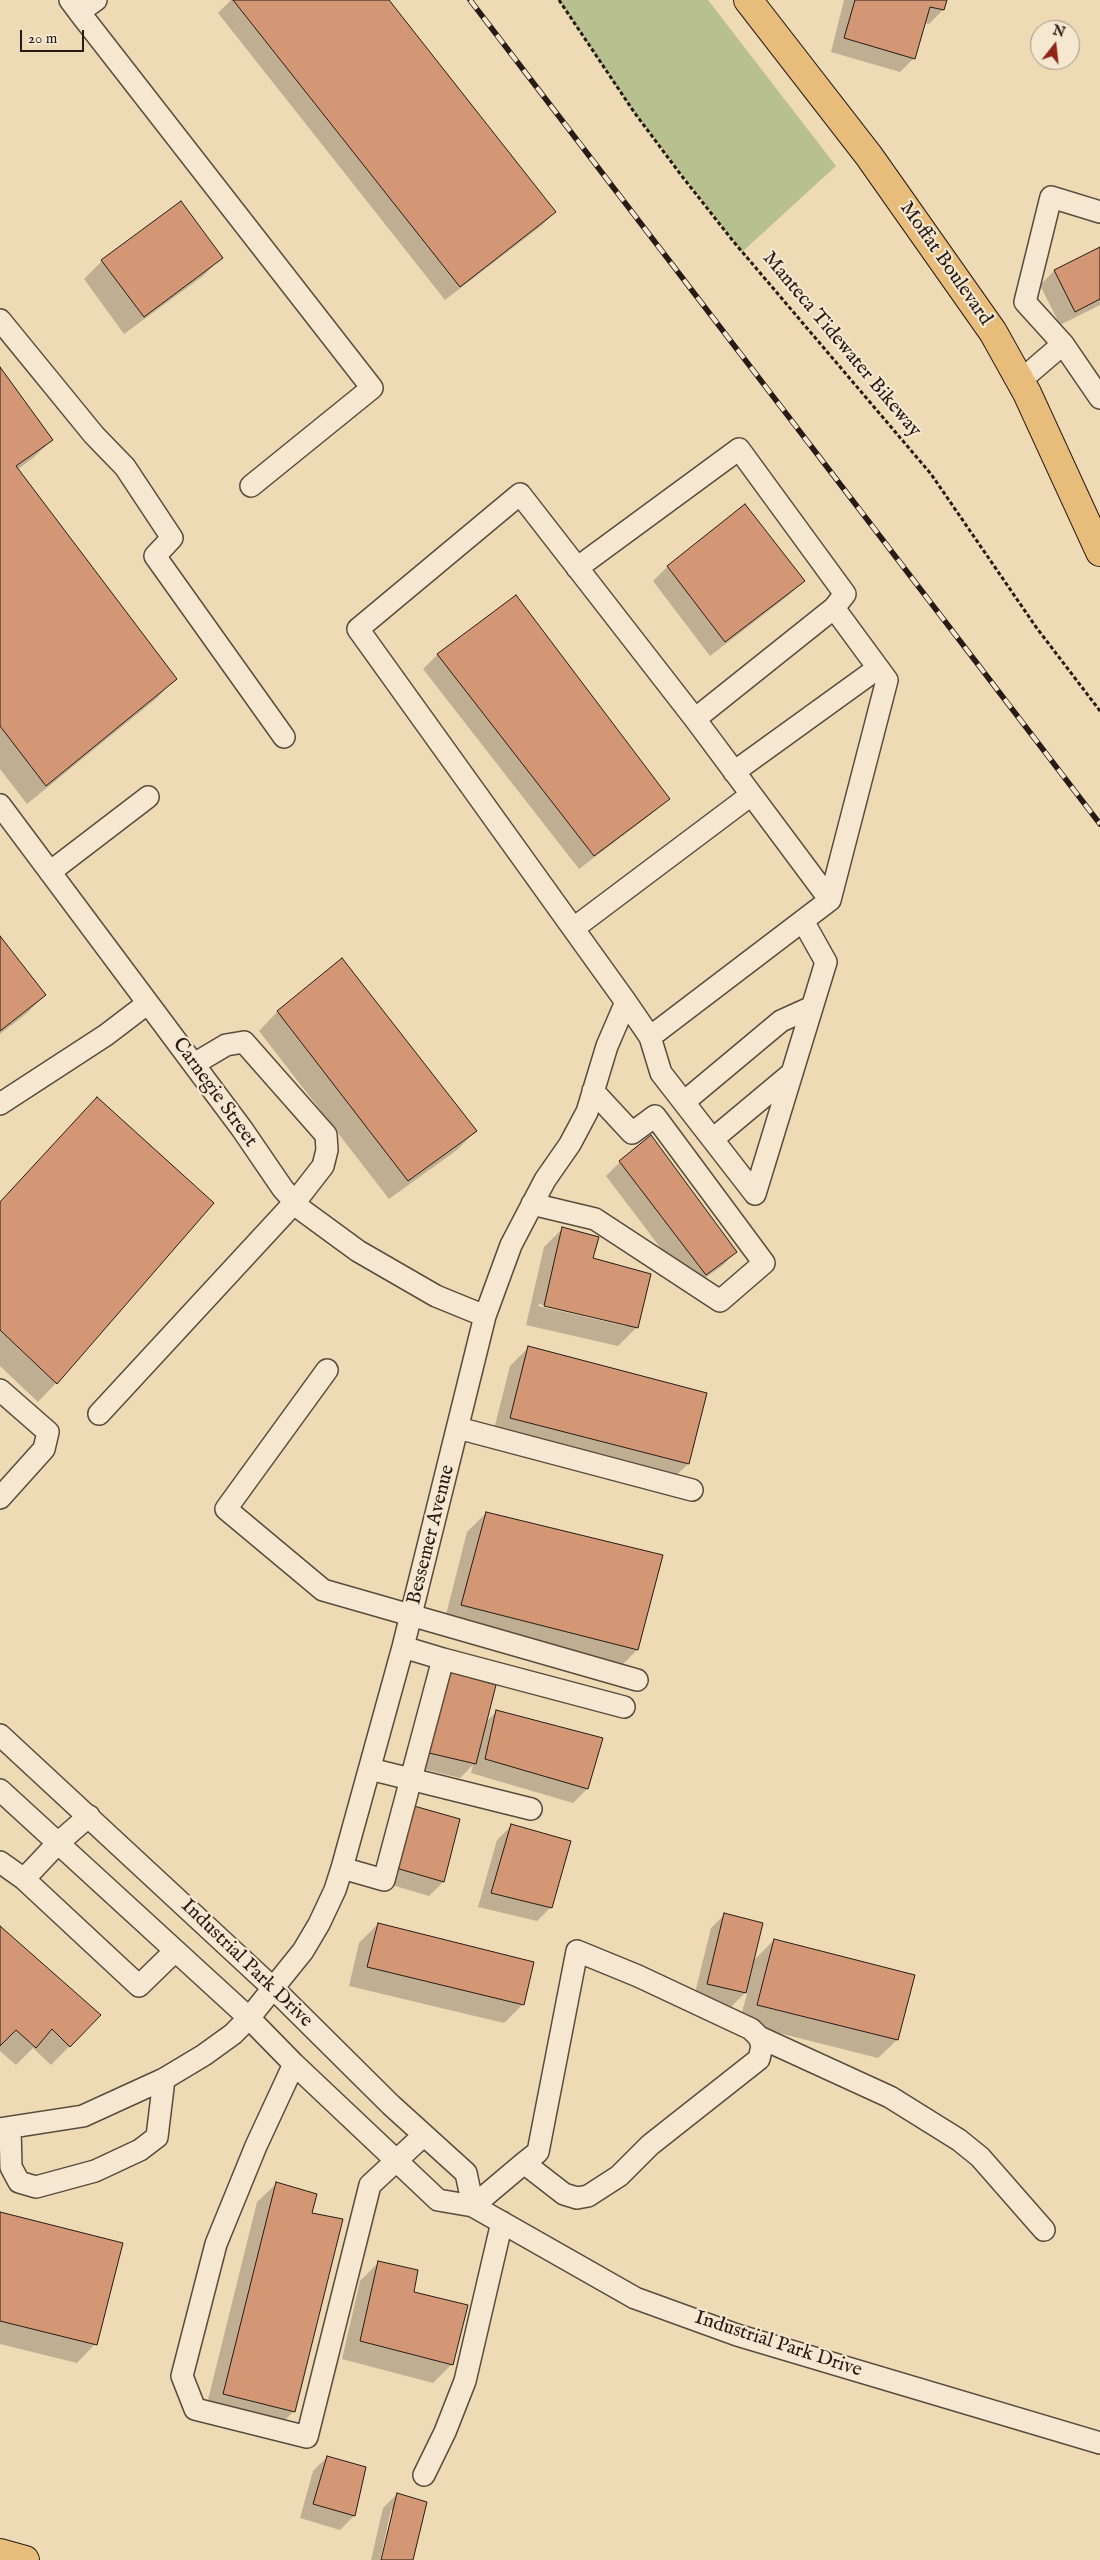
<!DOCTYPE html>
<html>
<head>
<meta charset="utf-8">
<style>
  body { margin:0 }
  #map { position:relative; width:1100px; height:2560px; overflow:hidden; background:#efdab6; font-family:"IM FELL English",serif }
  canvas { display:block }
  .north { position:absolute; left:1030px; top:20px; width:50px; height:50px; box-sizing:border-box; background:#f5e7d0; border:1px solid #a29685; border-radius:50%; rotate:16deg; font-size:14px; font-weight:700; line-height:20px; text-align:center; color:#261c15 }
  .north::after { content:''; display:block; margin:auto; width:18px; height:22px; background:#8f2418; clip-path:polygon(50% 0,100% 100%,50% 72%,0 100%) }
  .scale { position:absolute; left:20px; top:30px; width:64px; height:22px; box-sizing:border-box; border:2px solid #261c15; border-top:0; padding-left:6px; font-size:15px; line-height:18px; white-space:nowrap; color:#261c15; -webkit-text-stroke:4px #f5e7d0; paint-order:stroke }
</style>
</head>
<body>
<div id="map">
<canvas width="1100" height="2560"></canvas>
<div class="north">N</div>
<div class="scale">20 m</div>
</div>
<script>
const context = document.querySelector('canvas').getContext('2d');
context.lineJoin = 'round';
function paint(path, color) {
  context.fillStyle = color;
  context.fill(path, 'evenodd');
}
function poly(rows) {
  const path = new Path2D();
  for (const r of rows) {
    path.moveTo(r[0], r[1]);
    for (let i = 2; i < r.length; i += 2) path.lineTo(r[i], r[i + 1]);
  }
  return path;
}
function stroke(path, color, width, dash) {
  context.strokeStyle = color;
  context.lineWidth = width;
  context.lineCap = dash ? 'butt' : 'round';
  context.setLineDash(dash || []);
  context.stroke(path);
}
function drawText(font, color, halo, rows, align = 'center') {
  context.font = font + ' "IM FELL English",serif';
  context.lineWidth = 4.5;
  context.setLineDash([]);
  context.textBaseline = 'middle';
  context.strokeStyle = halo;
  context.fillStyle = color;
  for (const [text, x, y, turn = 0] of rows) {
    context.save();
    context.translate(x, y);
    context.rotate((+turn || 0) * Math.PI / 180);
    context.textAlign = isNaN(turn) ? turn : align;
    if (halo) context.strokeText(text, 0, 0);
    context.fillText(text, 0, 0);
    context.restore();
  }
}
paint(poly([
  [559,0,708,0,836,166,742,252,634,112]
]), '#b8c08f');
paint(poly([
  [231,0,387,0,555,212,541,226,445,300,218,13],
  [844,0,946,0,943,10,929,24,924,23,914,58,900,72,831,52],
  [1100,248,1100,305,1060,325,1040,285,1054,271],
  [221,258,203,276,124,334,84,279,102,261],
  [0,369,52,440,33,458,17,470,175,679,157,698,27,804,0,769],
  [744,505,803,581,789,595,710,656,653,581,667,567],
  [516,597,668,798,654,812,579,869,423,669,437,655],
  [0,938,45,995,26,1014,0,1034],
  [342,960,476,1131,457,1150,389,1199,259,1031,277,1012],
  [620,1162,736,1252,722,1266,691,1288,606,1176],
  [0,1203,56,1383,38,1402,0,1366],
  [563,1228,592,1259,637,1327,618,1346,526,1325,544,1247],
  [539,1304,625,1324,625,1326,538,1306],
  [528,1348,706,1393,688,1464,669,1482,492,1437,510,1366],
  [486,1513,662,1556,637,1650,618,1669,444,1623,467,1532],
  [436,1688,485,1723,496,1712,587,1789,573,1803,471,1773,473,1765,460,1778,415,1767],
  [400,1822,443,1882,429,1896,382,1882],
  [511,1826,551,1907,537,1921,478,1907,497,1840],
  [725,1914,752,1962,774,1940,897,2040,878,2058,739,2023,748,1990,731,2007,694,1997,711,1928],
  [378,1924,523,2004,504,2023,349,1986,359,1943],
  [0,1927,100,2015,51,2065,33,2048,16,2065,0,2051],
  [276,2184,311,2214,294,2411,275,2430,205,2412,257,2202],
  [0,2213,95,2344,77,2363,0,2344],
  [378,2263,413,2293,452,2364,433,2383,342,2359,360,2281],
  [327,2457,354,2516,340,2530,300,2518,313,2471],
  [397,2494,412,2560,382,2560,394,2510,391,2510,380,2560,371,2560,383,2508]
]), '#0003');
const building = poly([
  [233,0,389,0,556,212,460,287,233,0],
  [855,0,947,0,944,10,930,7,915,59,844,38,855,0],
  [181,201,223,258,144,317,101,260,181,201],
  [1100,247,1100,299,1075,312,1054,270,1100,247],
  [0,367,53,440,16,466,177,679,46,786,0,726,0,367],
  [745,504,805,581,725,642,667,566,745,504],
  [516,595,670,799,594,856,437,654,516,595],
  [0,936,46,995,0,1031,0,936],
  [342,958,477,1131,408,1181,277,1011,342,958],
  [97,1097,214,1203,57,1384,0,1330,0,1202,97,1097],
  [651,1135,737,1252,706,1275,619,1161,651,1135],
  [562,1227,599,1237,593,1258,651,1274,638,1328,544,1306,562,1227],
  [528,1346,707,1393,689,1464,510,1418,528,1346],
  [486,1512,663,1555,638,1650,461,1605,486,1512],
  [450,1672,496,1685,476,1764,429,1753,450,1672],
  [496,1710,603,1738,588,1789,485,1759,496,1710],
  [414,1806,460,1819,444,1882,396,1868,414,1806],
  [511,1824,571,1841,552,1908,491,1893,511,1824],
  [724,1913,763,1923,746,1993,707,1984,724,1913],
  [378,1923,534,1962,524,2005,367,1967,378,1923],
  [0,1926,101,2015,70,2047,52,2029,36,2048,16,2030,0,2046,0,1926],
  [774,1939,915,1975,898,2040,757,2005,774,1939],
  [276,2182,317,2194,312,2213,343,2219,295,2412,223,2394,276,2182],
  [0,2212,123,2243,97,2345,0,2321,0,2212],
  [378,2261,418,2270,414,2292,468,2305,453,2365,360,2341,378,2261],
  [327,2456,366,2467,355,2516,313,2504,327,2456],
  [397,2493,427,2502,413,2560,381,2560,397,2493]
]);
paint(building, '#d39775');
stroke(building, '#261c15', 1);
const minor = poly([
  [70,0,79,12,96,0],
  [79,12,372,388,251,486],
  [1100,212,1051,197,1025,302,1063,344,1100,398],
  [0,320,94,435,125,467,172,538,155,556,284,737],
  [1020,381,1063,344],
  [577,568,739,449,845,594,834,608,695,719],
  [734,772,878,668],
  [0,805,242,1129,283,1189,302,1210,358,1251,436,1296,485,1316],
  [50,872,148,797],
  [574,928,751,795],
  [626,1002,650,1037,830,900,887,680,834,608],
  [650,1037,661,1073,755,1194],
  [684,1102,781,1021,812,1007],
  [0,1104,106,1035,148,1003],
  [713,1139,792,1073],
  [755,1194,826,962,803,921],
  [532,1204,595,1219,720,1301,764,1263,655,1116,632,1133,593,1091],
  [327,1370,226,1509,323,1590,637,1680],
  [0,1390,48,1432,44,1449,0,1498],
  [99,1414,295,1202,323,1166,327,1150,326,1135,244,1042,226,1045,194,1064],
  [458,1428,692,1490],
  [443,1659,624,1707],
  [0,1735,274,1989,391,2105,466,2173,473,2206],
  [370,1769,531,1809],
  [0,1790,249,2018,294,2064,438,2200,473,2206,635,2298,737,2335,1100,2443],
  [0,1862,24,1879,58,1843,89,1816],
  [342,1868,384,1880,443,1659,403,1647],
  [24,1879,139,1986,175,1951],
  [759,2037,890,2097,959,2140,980,2157,1044,2230],
  [294,2064,256,2146,216,2244,182,2376,195,2409,307,2437,370,2185,424,2135],
  [10,2128,11,2167,19,2182,36,2187,95,2171,140,2150,157,2137,164,2079],
  [0,2129,83,2116,164,2079,204,2055,233,2034,249,2018,303,1951,319,1924,335,1890,342,1868,403,1647,485,1316,511,1245,545,1180,570,1144,587,1112,607,1046,626,1002,358,629,520,494,695,719,830,900],
  [473,2206,524,2163,538,2152,577,1951,638,1976,751,2029,759,2037,762,2046,759,2059,650,2145,619,2176,588,2196,577,2198,564,2194,524,2163],
  [424,2475,445,2432,465,2381,502,2222]
]);
const major = poly([
  [748,0,869,156,993,332,1027,393,1100,552]
]);
const highway = poly([
  [0,2553,25,2560]
]);
stroke(minor, '#584c3d', 24);
stroke(major, '#261c15', 30);
stroke(highway, '#261c15', 30);
stroke(poly([
  [559,0,634,112,681,175,733,241,931,474,1036,627,1100,711]
]), '#261c15', 3, [4, 2.5]);
stroke(minor, '#f5e7d0', 21);
stroke(major, '#e8bd7b', 28);
stroke(highway, '#e8bd7b', 28);
const rail = poly([
  [470,0,1100,824]
]);
stroke(rail, '#261c15', 5.5);
stroke(rail, '#f5e7d0', 4, [11]);
drawText('20px', '#261c15', '#f5e7d0', [
  ["Moffat Boulevard",945,264,55],
  ["Manteca Tidewater Bikeway",841,345,50],
  ["Carnegie Street",214,1093,54],
  ["Bessemer Avenue",432,1535,-76],
  ["Industrial Park Drive",246,1964,44],
  ["Industrial Park Drive",778,2345,18]
]);
</script>
</body>
</html>
